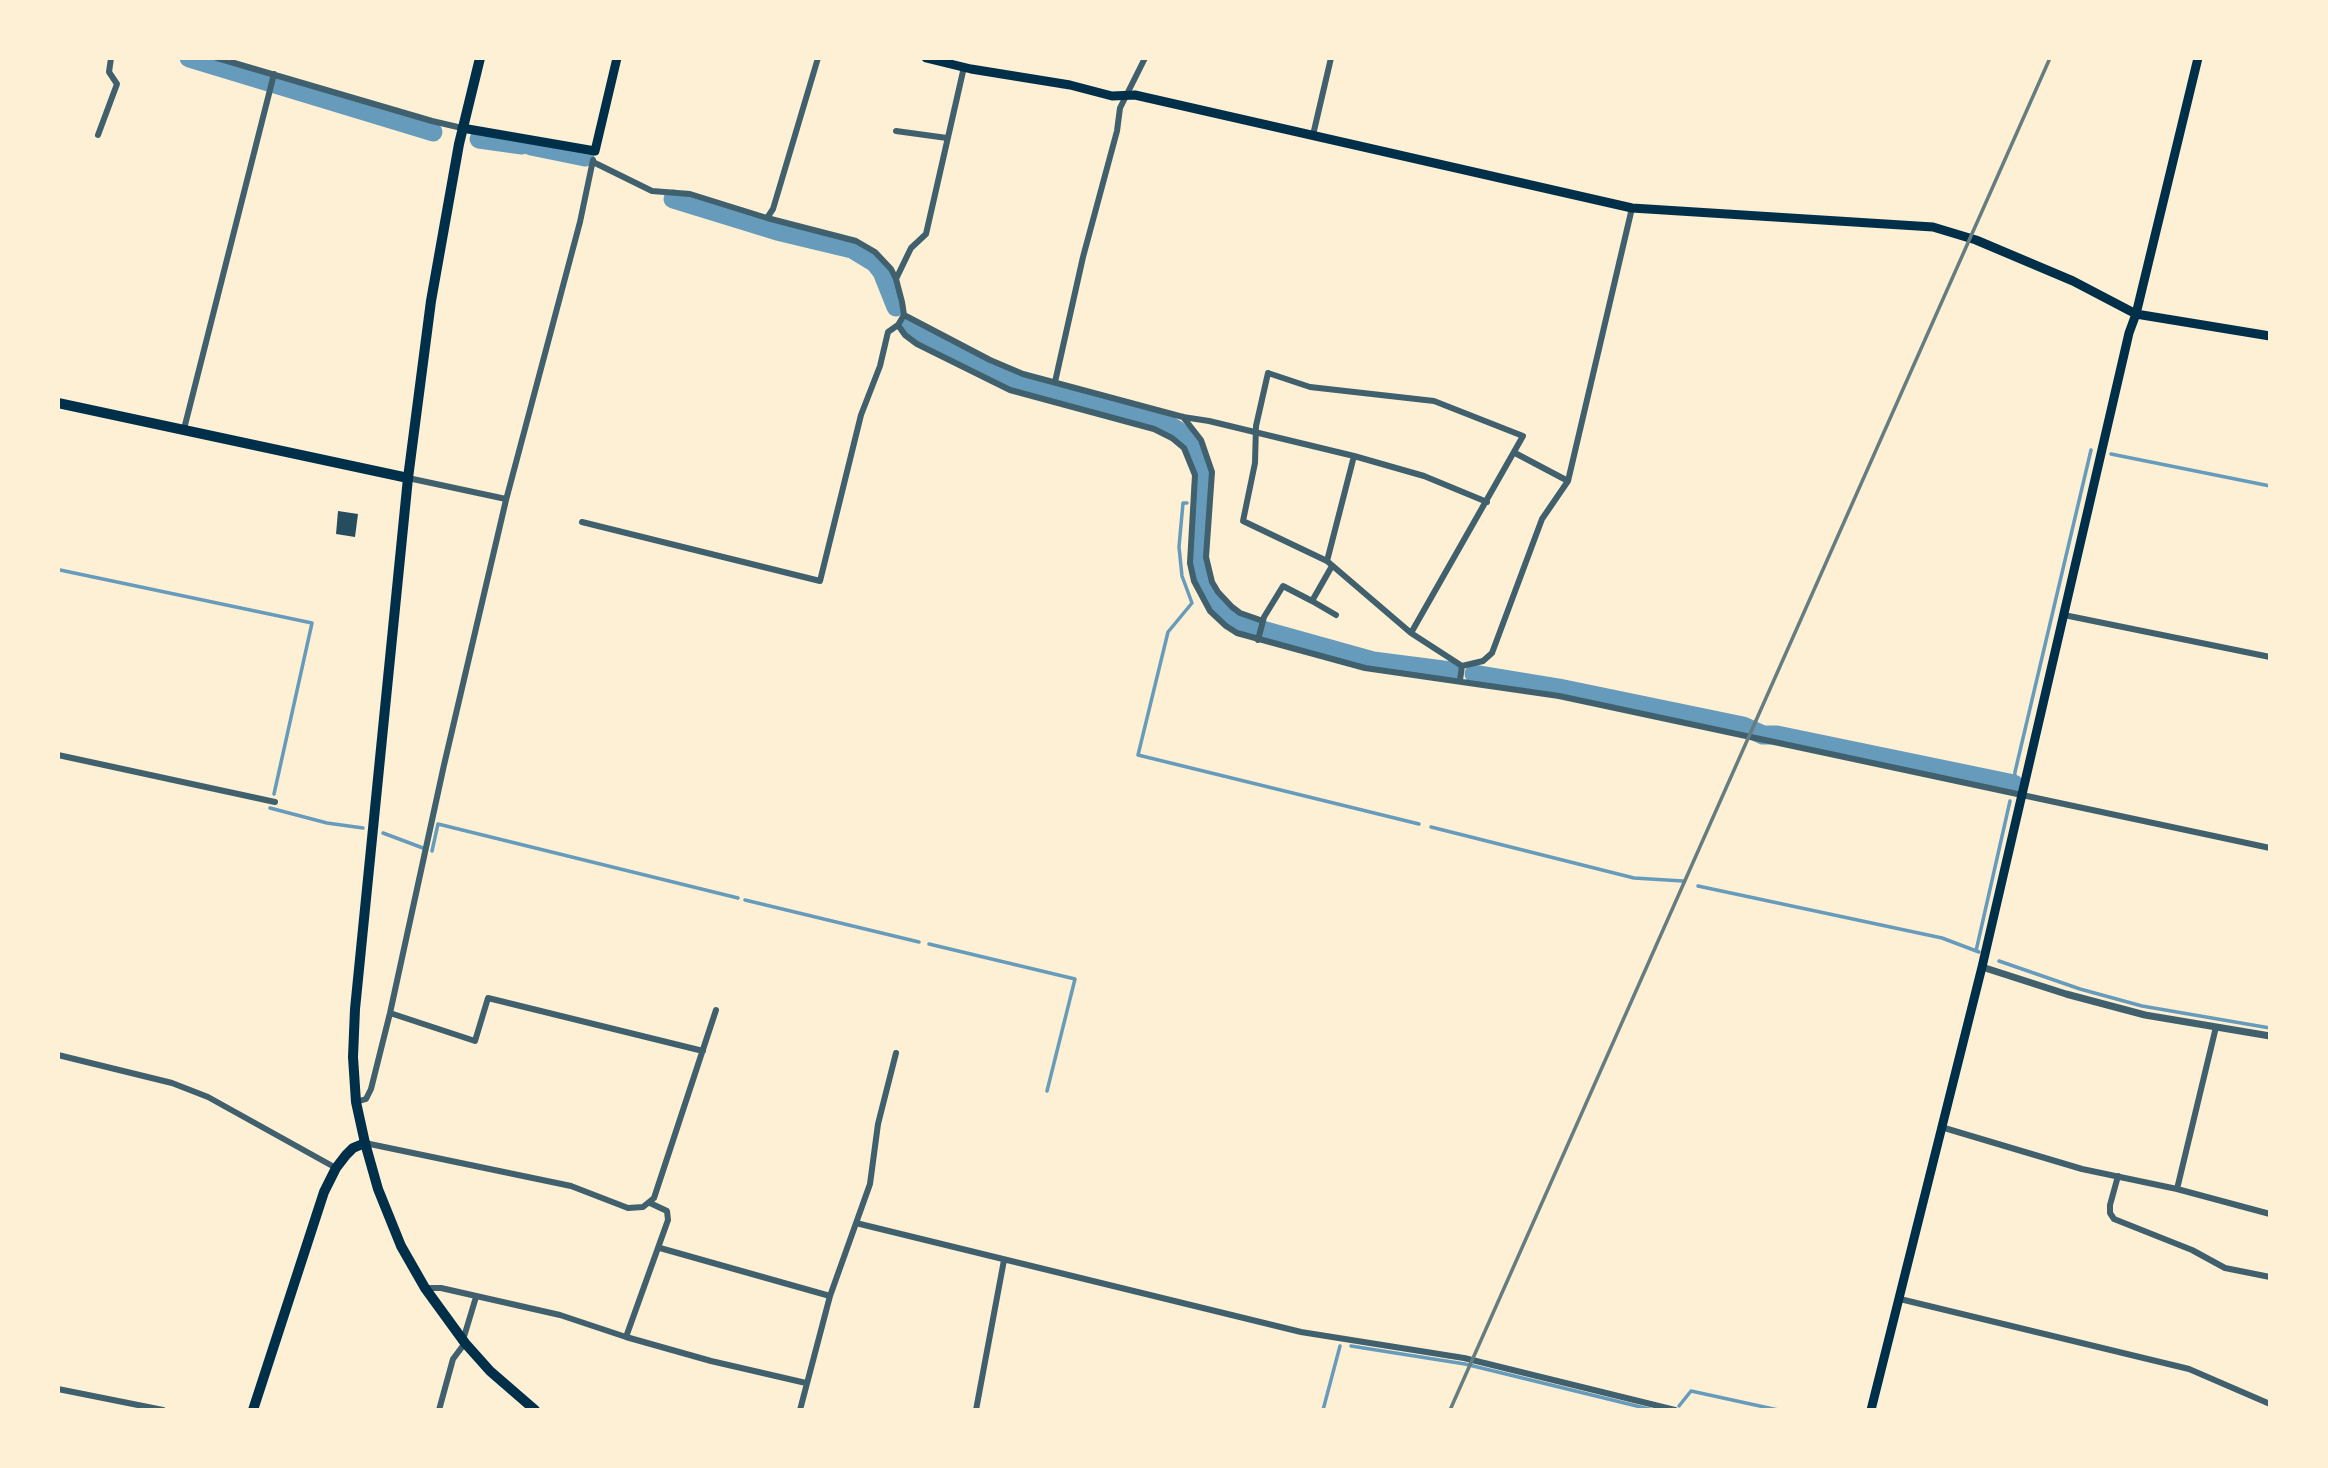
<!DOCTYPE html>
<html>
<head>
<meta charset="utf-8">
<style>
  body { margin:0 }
  #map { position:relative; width:2328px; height:1468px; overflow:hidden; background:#fdf0d5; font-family:"Varela Round",sans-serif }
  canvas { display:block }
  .frame { position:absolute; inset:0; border:60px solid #fdf0d5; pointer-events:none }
</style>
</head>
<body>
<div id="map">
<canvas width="2328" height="1468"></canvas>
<div class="frame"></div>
</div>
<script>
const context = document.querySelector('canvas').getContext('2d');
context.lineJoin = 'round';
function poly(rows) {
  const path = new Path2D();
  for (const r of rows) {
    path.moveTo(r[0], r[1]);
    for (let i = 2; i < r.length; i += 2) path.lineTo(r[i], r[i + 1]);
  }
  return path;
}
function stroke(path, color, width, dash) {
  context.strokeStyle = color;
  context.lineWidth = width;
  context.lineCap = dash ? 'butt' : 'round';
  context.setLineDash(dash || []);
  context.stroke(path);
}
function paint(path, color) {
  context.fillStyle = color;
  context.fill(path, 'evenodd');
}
stroke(poly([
  [2111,454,2270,486],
  [1187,503,1183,503,1179,547,1182,576,1192,603,1168,632,1138,755,1419,824],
  [1198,505,1202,504],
  [60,570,312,623,274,794],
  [2013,791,2015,772,2091,450],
  [270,808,327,823,363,828],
  [1431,827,1634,878,1683,881],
  [383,833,423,848],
  [432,851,438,824,738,898],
  [1698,886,1942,938,1979,952],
  [745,900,919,942],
  [929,944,1075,979,1047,1091],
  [1976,951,2010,801],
  [1999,961,2080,989,2142,1006,2270,1028],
  [1351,1346,1465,1364,1653,1410],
  [1679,1406,1691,1391,1778,1410],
  [1323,1410,1340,1346]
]), '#669bbc', 3.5);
stroke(poly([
  [189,58,433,132],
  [479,139,522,145],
  [531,146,585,157],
  [673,199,777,231,852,249,875,263,882,272,896,307],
  [910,327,1004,377,1165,423,1177,430,1190,442,1202,468,1199,565,1202,581,1217,605,1228,616,1244,625,1373,661,1451,671],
  [1474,674,1559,688,1743,726,1763,735,1777,735,2014,784]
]), '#669bbc', 19);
paint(poly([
  [338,511,358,514,355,537,336,534]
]), '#264d5e');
stroke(poly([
  [217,58,432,121,462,128],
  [896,131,947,138],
  [98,135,117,84,109,72,111,58],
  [1313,135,1331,58],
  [593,162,652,191,690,194,767,218,856,241,875,252,891,269,896,279,902,302,904,315,898,325,905,335,917,344,1010,390,1154,429,1172,438,1184,448,1195,475,1190,563,1194,581,1210,611,1226,626,1237,633,1365,668,1559,696,2270,848],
  [767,218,773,209,818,58],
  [896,279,911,248,926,234,964,67],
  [904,315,990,360,1023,374,1183,417,1209,421,1354,456],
  [1268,373,1310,387,1434,401,1523,436,1411,633,1327,561,1243,521,1255,463,1256,426,1268,373],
  [1055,382,1083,257,1117,131,1120,108,1145,58],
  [1183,417,1201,440,1212,472,1206,557,1212,582,1218,592,1232,607,1240,613,1263,621],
  [184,429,274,74],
  [1515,453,1568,481],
  [408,478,506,499],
  [582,522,820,581,861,415,880,366,888,332,898,325],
  [1327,561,1354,456,1424,476,1487,502],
  [1312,601,1336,615],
  [2064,615,2270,657],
  [1411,633,1462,666],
  [1258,640,1264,617,1283,586,1312,601,1332,566],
  [1460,680,1462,666,1483,661,1492,653,1542,519,1568,481,1632,208],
  [58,755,275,802],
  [390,1013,475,1041,488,998,703,1051],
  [58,1055,172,1083,208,1097,336,1168],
  [356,1102,366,1099,371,1089,390,1013,444,765,506,500,580,222,593,160],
  [1941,1127,2082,1169,2177,1189,2270,1214],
  [365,1143,571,1186,628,1208,643,1207,654,1198,716,1010],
  [2118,1176,2110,1205,2110,1213,2114,1219,2192,1250,2225,1268,2270,1277],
  [2177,1189,2216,1027],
  [650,1203,667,1211,668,1220,626,1337,711,1361,806,1383],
  [856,1223,1301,1332,1464,1358,1675,1410],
  [660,1248,830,1296],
  [425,1288,441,1288,560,1315,626,1337],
  [1900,1299,2189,1369,2270,1404],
  [463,1340,476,1297],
  [58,1389,163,1410],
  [439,1410,453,1359,465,1343],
  [800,1410,830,1296,870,1184,878,1124,896,1053],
  [976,1410,1004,1260]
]), '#3f606c', 6);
stroke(poly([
  [1982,967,2066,994,2145,1015,2270,1036]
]), '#3f606c', 7);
stroke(poly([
  [926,58,971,69,1070,85,1112,96,1135,95,1632,208,1933,227,1976,240,2073,281,2136,314,2270,336],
  [462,128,595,151,617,58],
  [1871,1410,1982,967,2129,333,2136,314,2198,58]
]), '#003049', 9);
stroke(poly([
  [58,403,408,478],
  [253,1410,324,1192,336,1168,346,1155,353,1148,365,1143]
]), '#003049', 10);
stroke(poly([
  [480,58,459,144,431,301,408,478,355,1009,353,1057,356,1102,365,1143,378,1189,401,1246,425,1288,465,1343,490,1371,535,1410]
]), '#003049', 10);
stroke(poly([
  [1450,1410,2050,58]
]), '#657d81', 3.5);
</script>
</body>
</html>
